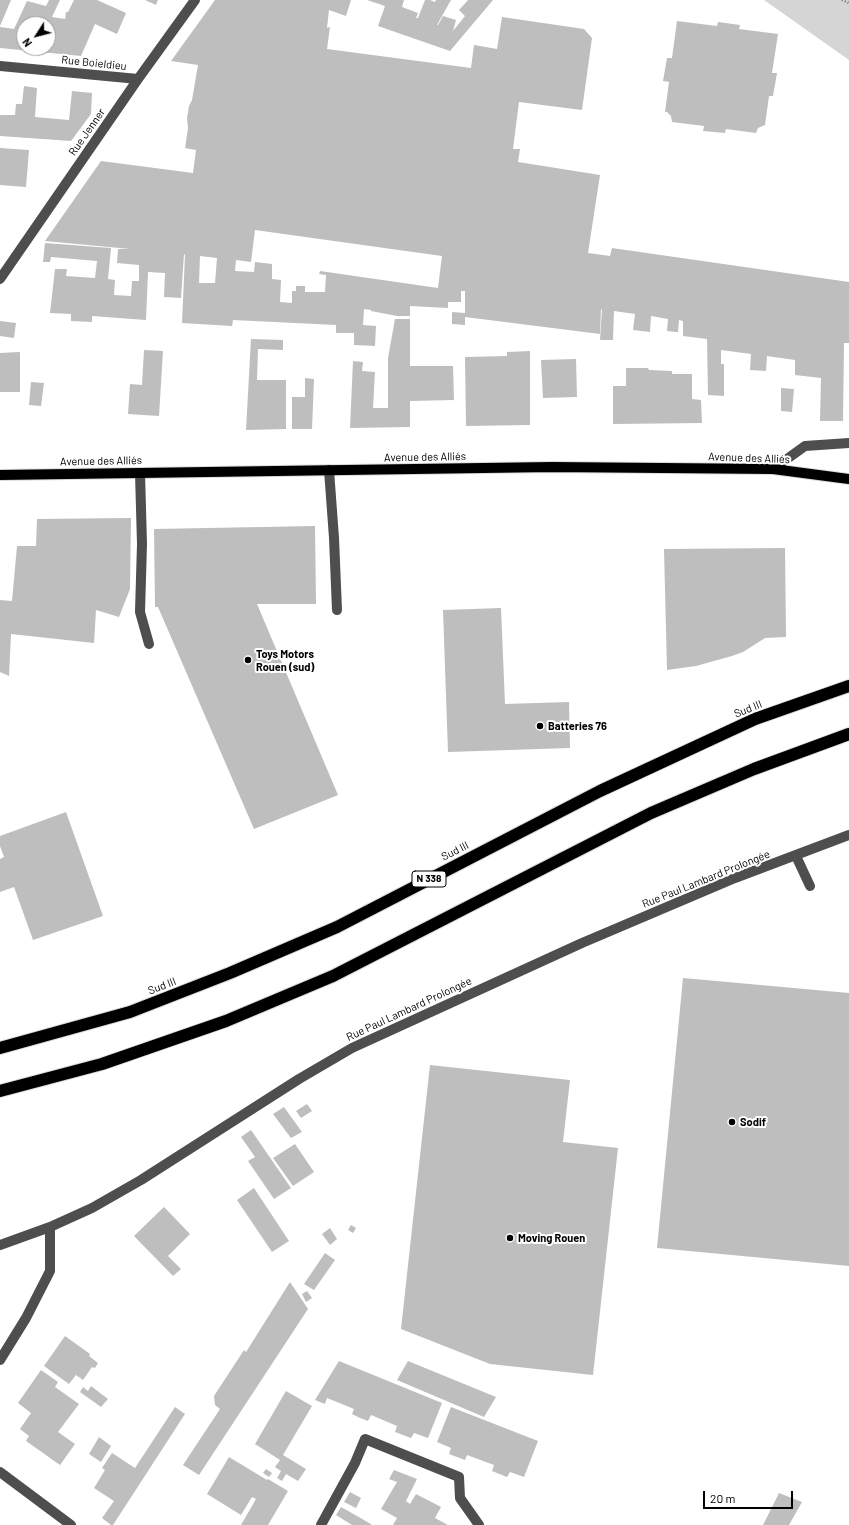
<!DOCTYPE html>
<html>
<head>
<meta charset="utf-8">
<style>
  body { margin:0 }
  #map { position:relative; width:849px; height:1525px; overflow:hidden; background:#fff; font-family:Barlow,sans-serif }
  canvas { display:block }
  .north { position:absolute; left:16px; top:16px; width:40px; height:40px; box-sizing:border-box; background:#fff; border:1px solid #999; border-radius:50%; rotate:234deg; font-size:11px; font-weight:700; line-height:16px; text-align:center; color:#000 }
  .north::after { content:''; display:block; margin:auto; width:14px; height:18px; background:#000; clip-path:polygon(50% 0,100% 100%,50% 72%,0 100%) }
  .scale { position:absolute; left:703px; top:1491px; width:90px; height:18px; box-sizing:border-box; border:2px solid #000; border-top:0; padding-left:5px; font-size:12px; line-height:14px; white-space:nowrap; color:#000; -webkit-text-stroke:3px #fff; paint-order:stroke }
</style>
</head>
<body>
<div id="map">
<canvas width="849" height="1525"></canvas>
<div class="north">N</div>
<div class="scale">20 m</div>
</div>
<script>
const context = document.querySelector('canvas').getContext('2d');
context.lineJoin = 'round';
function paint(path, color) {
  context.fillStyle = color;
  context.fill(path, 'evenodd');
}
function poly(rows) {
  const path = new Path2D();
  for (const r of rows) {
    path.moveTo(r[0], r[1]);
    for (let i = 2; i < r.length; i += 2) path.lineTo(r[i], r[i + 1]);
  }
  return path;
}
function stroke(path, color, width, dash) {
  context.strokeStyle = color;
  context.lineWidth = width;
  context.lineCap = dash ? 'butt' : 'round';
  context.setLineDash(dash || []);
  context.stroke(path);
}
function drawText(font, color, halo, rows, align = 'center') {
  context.font = font + ' Barlow,sans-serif';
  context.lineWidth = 4;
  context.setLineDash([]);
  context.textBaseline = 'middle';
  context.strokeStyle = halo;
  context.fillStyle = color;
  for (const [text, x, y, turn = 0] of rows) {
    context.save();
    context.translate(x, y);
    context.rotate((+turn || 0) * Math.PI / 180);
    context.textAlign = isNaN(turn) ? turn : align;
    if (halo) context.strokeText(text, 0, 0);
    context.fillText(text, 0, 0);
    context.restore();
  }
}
paint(poly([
  [764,0,849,0,849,60]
]), '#d5d5d5');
paint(poly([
  [0,0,11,0,0,26],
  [49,0,60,0,52,17,65,19,66,12,68,12,74,0,97,0,126,13,117,34,95,24,81,56,0,48,0,27,14,29,27,1,46,6],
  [24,24,48,24,48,48,24,48],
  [145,0,158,0,156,5],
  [215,0,351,0,346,16,329,10,327,28,330,27,327,49,471,68,474,45,497,49,502,17,584,29,592,38,582,110,519,102,513,149,520,149,518,162,600,175,588,253,610,256,612,248,849,282,849,343,844,343,843,421,820,421,821,378,795,375,795,360,767,356,766,371,750,370,751,354,721,350,721,364,724,364,724,396,708,395,707,339,683,336,683,321,679,320,678,332,676,332,667,331,668,319,651,316,650,332,633,330,635,314,614,311,613,340,600,340,602,310,601,309,600,334,465,317,465,325,452,324,452,312,465,313,465,291,461,291,461,302,448,302,448,308,410,306,410,316,397,316,371,311,371,310,364,309,363,325,376,326,375,346,354,345,354,333,336,333,336,325,233,320,232,326,182,323,185,255,184,254,181,298,164,297,165,273,148,272,146,320,92,316,92,322,71,321,71,314,50,313,55,269,67,269,66,276,95,278,97,261,51,257,50,262,43,262,45,243,111,248,108,279,115,280,114,295,131,296,132,281,139,281,139,265,117,263,118,249,130,249,45,241,101,161,193,173,196,150,185,148,188,128,187,118,189,106,192,100,198,65,171,61],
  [255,230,442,256,438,288,320,271,319,274,326,275,325,292,305,292,305,286,296,286,296,291,292,291,292,303,280,302,281,280,272,279,272,264,255,262,254,272,235,271,236,260,251,262],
  [200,256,217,258,215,283,199,283],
  [367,0,404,0,402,7,418,13,416,18,418,18,425,0,430,0,435,2,436,0,451,0,437,25,438,25,443,16,456,20,453,31,465,16,459,10,468,0,493,0,450,51,378,26,385,6],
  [677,21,717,26,718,22,740,25,739,29,778,34,772,73,777,73,773,96,769,96,765,125,758,128,756,133,726,129,725,133,703,131,704,126,672,122,671,116,667,112,665,112,669,82,663,81,667,58,672,58],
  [24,86,37,88,35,117,69,120,72,91,92,93,91,114,71,141,0,136,0,115,15,115,16,104,22,104],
  [0,148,29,150,26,187,0,185],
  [395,319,410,319,410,366,453,366,454,400,410,401,410,427,350,428,353,361,363,362,362,371,375,372,373,408,388,408,388,358],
  [0,321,16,323,14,338,0,336],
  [251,339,283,340,283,350,258,349,257,380,286,380,286,429,246,430],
  [144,350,163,351,159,416,128,414,130,384,142,385],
  [530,351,530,425,466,426,465,357,507,356,507,352],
  [20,352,20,392,0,392,0,353],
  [576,359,577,397,543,398,541,360],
  [626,368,648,368,649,370,672,371,672,374,692,374,692,399,701,400,702,423,613,424,613,386,626,386],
  [305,378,314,379,312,429,292,429,292,397,305,397],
  [31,382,44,383,41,406,29,405],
  [781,388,794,389,792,412,781,411],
  [131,518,130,589,119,617,96,610,94,643,11,634,9,676,0,672,0,600,12,601,17,546,36,546,37,519],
  [315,526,316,604,257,604,338,795,254,829,158,607,155,607,154,529],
  [785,548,786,637,765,638,743,652,732,656,696,666,667,670,664,549],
  [501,608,505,704,569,702,570,748,448,752,443,610],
  [66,812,103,916,33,940,14,887,0,892,0,859,4,857,0,846,0,836],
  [683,978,849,993,849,1266,657,1248],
  [430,1065,570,1080,563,1142,618,1148,593,1375,490,1364,401,1329],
  [307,1104,312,1111,301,1118,296,1111],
  [284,1107,302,1132,291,1138,273,1114],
  [251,1130,291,1188,274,1199,248,1161,255,1157,241,1137],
  [295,1144,314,1172,293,1186,273,1158],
  [254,1188,289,1241,272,1252,237,1200],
  [164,1207,190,1234,168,1256,181,1269,173,1276,134,1236],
  [351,1225,356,1228,353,1233,348,1230],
  [330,1228,337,1239,330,1245,322,1234],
  [325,1253,335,1260,314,1290,304,1284],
  [290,1282,308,1309,199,1475,183,1465,220,1409,215,1405,214,1396,244,1350,246,1352],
  [307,1291,312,1298,306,1302,302,1294],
  [65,1336,90,1354,89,1356,98,1363,95,1368,92,1367,83,1380,76,1375,69,1384,44,1366],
  [339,1361,442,1403,428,1438,414,1433,411,1438,395,1432,397,1426,371,1415,368,1421,360,1418,352,1414,354,1409,327,1398,325,1404,315,1400],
  [408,1361,496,1397,484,1417,397,1380],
  [41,1370,58,1382,55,1387,79,1404,58,1432,75,1444,60,1465,26,1441,29,1436,20,1429,31,1413,18,1403],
  [91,1386,108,1399,101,1407,80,1392,83,1387,88,1391],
  [286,1391,312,1406,283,1455,306,1469,298,1481,286,1474,282,1481,277,1478,281,1471,275,1467,280,1460,255,1444],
  [175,1407,185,1414,113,1525,111,1525,102,1518,114,1501,94,1488,105,1470,102,1468,112,1453,135,1468],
  [451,1407,538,1441,524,1477,510,1472,507,1477,492,1471,494,1465,467,1455,465,1460,449,1454,451,1448,437,1442],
  [99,1437,111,1446,101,1462,89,1454],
  [229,1457,267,1480,268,1479,288,1491,268,1525,241,1525,256,1499,252,1497,241,1515,207,1494],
  [266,1469,272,1473,269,1477,263,1473],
  [394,1470,417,1479,406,1501,410,1504,416,1494,441,1507,435,1518,448,1525,393,1525,397,1518,381,1509,397,1482,389,1479],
  [350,1492,361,1498,356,1508,344,1502],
  [779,1493,802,1502,789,1525,763,1525],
  [341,1507,364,1520,372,1525,352,1525,336,1515]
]), '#bebebe');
const major = poly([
  [0,475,552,467,773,469,849,479]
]);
const highway = poly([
  [0,1048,130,1012,230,973,337,927,600,791,755,719,849,686],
  [0,1091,102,1064,226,1021,333,976,651,813,754,769,849,734]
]);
stroke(major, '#dbdbdb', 12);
stroke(highway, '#dbdbdb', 14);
stroke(poly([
  [842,0,849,3]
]), '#707070', 2.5, [1, 2]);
stroke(poly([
  [0,66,138,79],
  [0,279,138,79,195,0],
  [773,469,805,446,849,443],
  [329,470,334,538,337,610],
  [140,473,142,544,140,612,149,644],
  [796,856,810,886],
  [0,1245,50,1227,92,1208,141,1180,299,1079,352,1048,582,943,735,878,849,835],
  [0,1360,26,1318,50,1271,50,1227],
  [0,1472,71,1525],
  [321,1525,355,1463,365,1439,459,1477,460,1498,479,1525]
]), '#4e4e4e', 10);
stroke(major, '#000', 10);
stroke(highway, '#000', 12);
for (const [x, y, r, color] of [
  [248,660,4,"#000"],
  [540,726,4,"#000"],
  [732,1122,4,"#000"],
  [510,1238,4,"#000"]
]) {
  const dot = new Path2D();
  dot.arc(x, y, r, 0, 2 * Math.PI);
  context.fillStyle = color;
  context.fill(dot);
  stroke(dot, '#fff', 1.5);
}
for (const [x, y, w] of [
  [429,879,34]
]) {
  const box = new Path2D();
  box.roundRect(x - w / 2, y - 8, w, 16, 3);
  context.fillStyle = '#fff';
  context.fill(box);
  stroke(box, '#000', 1);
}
drawText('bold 10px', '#000', null, [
  ["N 338",429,879]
]);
drawText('11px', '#000', '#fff', [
  ["Rue Boieldieu",94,63,6],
  ["Rue Jenner",87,132,-55],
  ["Avenue des Alliés",425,457,-1],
  ["Avenue des Alliés",749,458,2],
  ["Avenue des Alliés",101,461,-1],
  ["Sud III",748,709,-22],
  ["Sud III",455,851,-27],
  ["Rue Paul Lambard Prolongée",706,879,-22],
  ["Sud III",162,986,-21],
  ["Rue Paul Lambard Prolongée",409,1009,-25]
]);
drawText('bold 11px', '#000', '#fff', [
  ["Toys Motors",256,654],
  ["Rouen (sud)",256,667],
  ["Batteries 76",548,726],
  ["Sodif",740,1122],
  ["Moving Rouen",518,1238]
], 'left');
</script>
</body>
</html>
